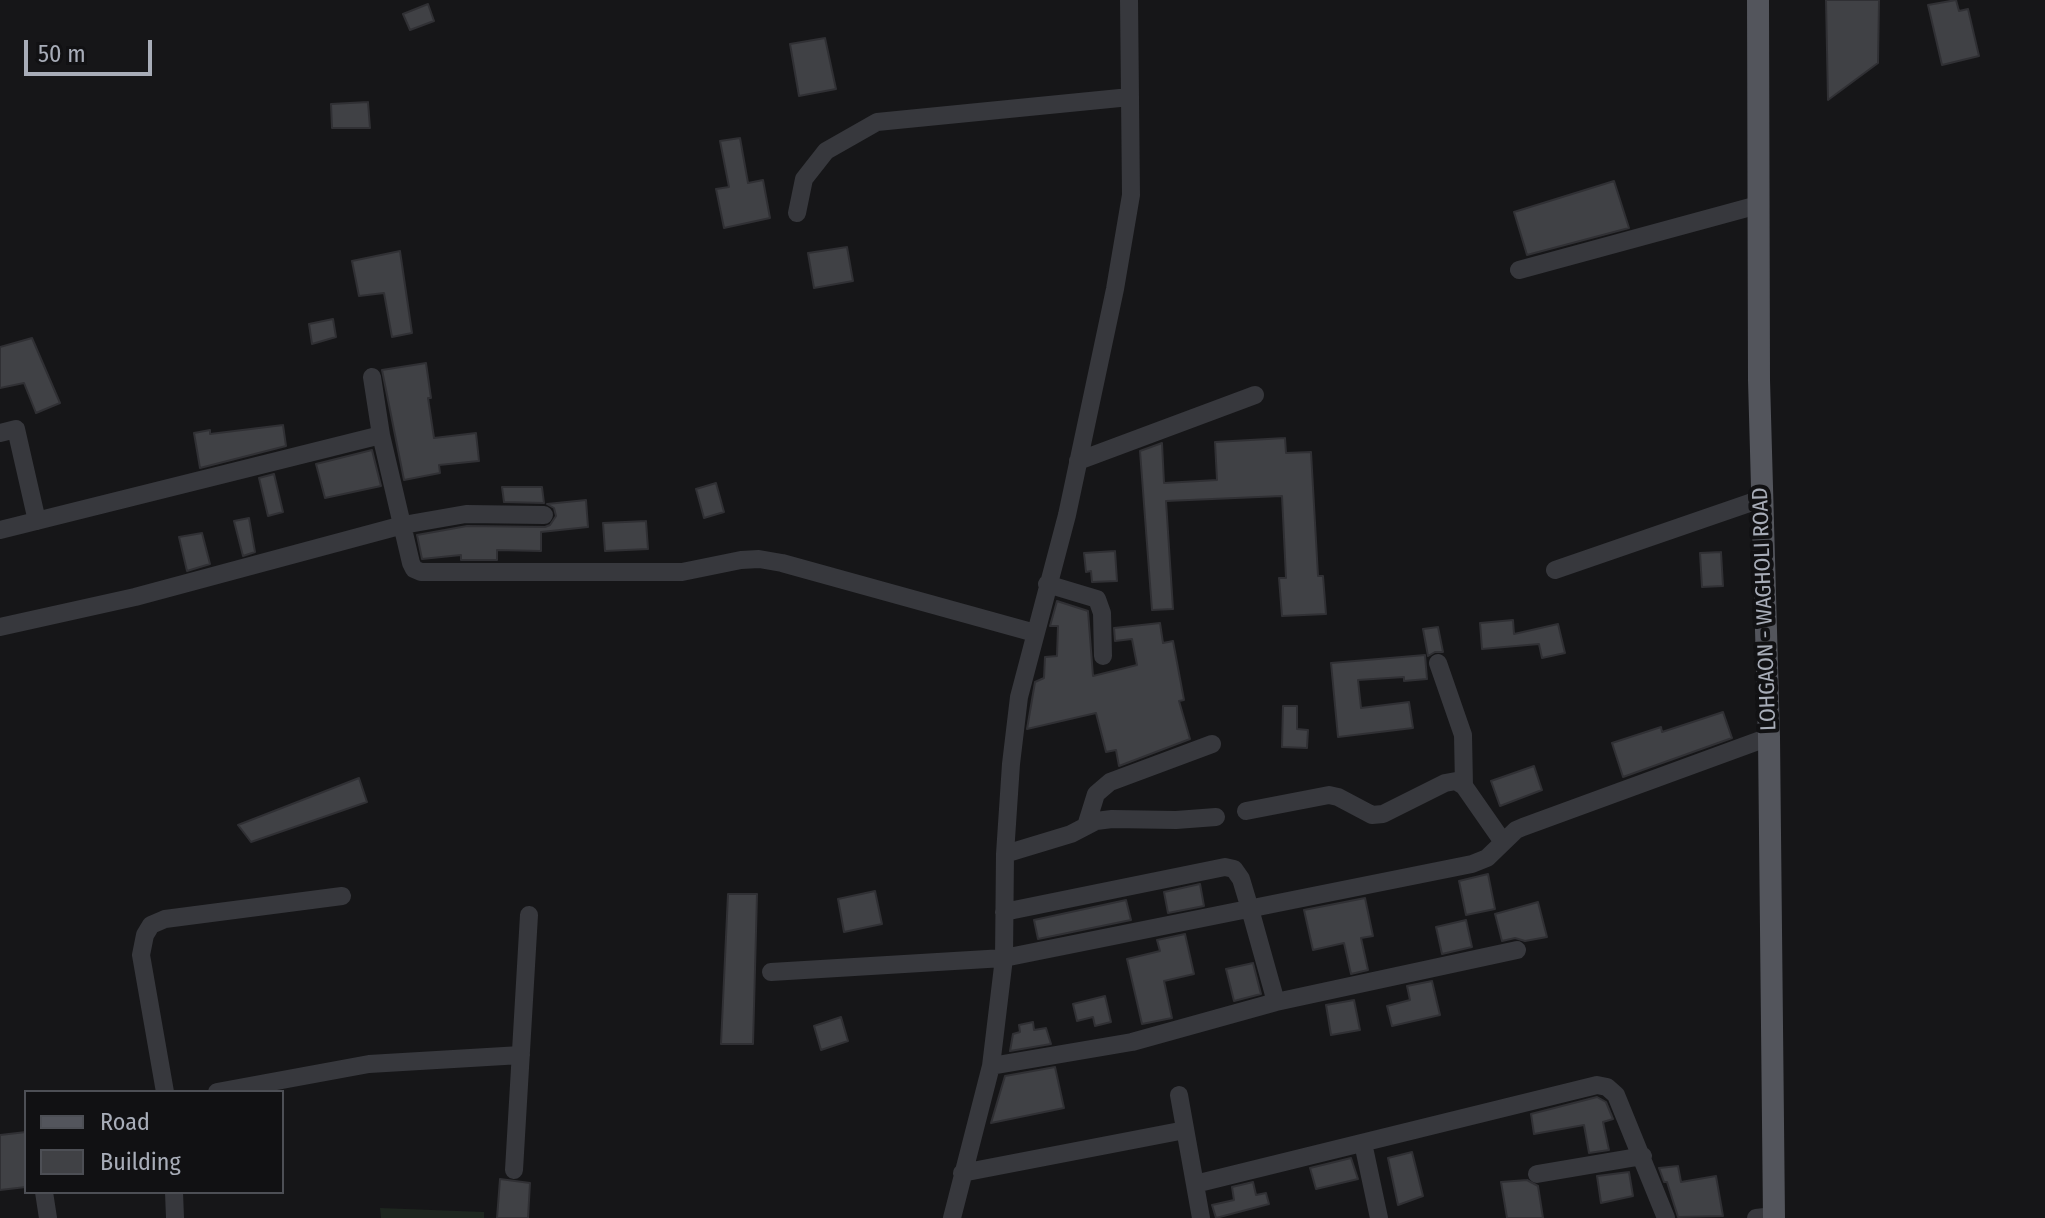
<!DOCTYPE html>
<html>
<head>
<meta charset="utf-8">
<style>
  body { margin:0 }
  #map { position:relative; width:2045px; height:1218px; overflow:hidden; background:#161618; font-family:"Fira Sans Condensed",sans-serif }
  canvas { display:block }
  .legend { position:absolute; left:24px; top:1090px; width:260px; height:104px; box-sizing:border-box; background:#111113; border:2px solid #4d4f55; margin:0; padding:10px 14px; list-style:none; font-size:24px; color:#a8adb8 }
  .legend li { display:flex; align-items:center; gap:16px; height:40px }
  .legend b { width:40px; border:2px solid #4d4f55 }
  .scale { position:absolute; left:24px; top:40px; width:128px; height:36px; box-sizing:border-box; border:4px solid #a8adb8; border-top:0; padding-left:10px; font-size:24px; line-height:28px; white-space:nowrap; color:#a8adb8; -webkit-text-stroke:6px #111113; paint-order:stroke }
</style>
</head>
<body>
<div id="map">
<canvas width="2045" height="1218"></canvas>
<ul class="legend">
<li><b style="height:10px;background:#53555c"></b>Road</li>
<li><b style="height:22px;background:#404145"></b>Building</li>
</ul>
<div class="scale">50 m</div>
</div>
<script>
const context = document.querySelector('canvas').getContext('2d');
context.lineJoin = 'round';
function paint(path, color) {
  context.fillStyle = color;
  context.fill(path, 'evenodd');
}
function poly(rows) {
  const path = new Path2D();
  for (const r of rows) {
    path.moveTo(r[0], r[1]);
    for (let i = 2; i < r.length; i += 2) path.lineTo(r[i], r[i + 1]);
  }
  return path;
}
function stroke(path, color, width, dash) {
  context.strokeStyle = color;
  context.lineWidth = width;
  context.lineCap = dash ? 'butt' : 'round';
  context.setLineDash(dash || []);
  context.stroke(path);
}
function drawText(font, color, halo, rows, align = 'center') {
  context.font = font + ' "Fira Sans Condensed",sans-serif';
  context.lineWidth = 8;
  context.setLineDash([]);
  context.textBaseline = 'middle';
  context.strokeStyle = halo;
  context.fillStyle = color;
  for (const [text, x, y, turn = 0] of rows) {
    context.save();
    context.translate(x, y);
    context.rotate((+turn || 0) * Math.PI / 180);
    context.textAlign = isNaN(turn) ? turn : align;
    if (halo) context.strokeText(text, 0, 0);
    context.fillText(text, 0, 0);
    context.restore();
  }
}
paint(poly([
  [380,1208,484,1212,484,1218,381,1218]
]), '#1e261f');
const building = poly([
  [1826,0,1879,0,1878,63,1828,100,1826,0],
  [1956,0,1959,11,1968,9,1979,56,1942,65,1928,5,1956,0],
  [428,4,434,21,410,30,403,14,428,4],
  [825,38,836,89,799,96,790,44,825,38],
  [368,102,370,128,332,128,331,104,368,102],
  [740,138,748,183,763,180,770,218,724,228,716,189,729,187,720,141,740,138],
  [1614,181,1629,228,1527,255,1514,212,1614,181],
  [847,247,853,281,814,288,808,253,847,247],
  [400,251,412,333,392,337,384,293,359,296,352,261,400,251],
  [333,319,336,337,312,344,309,324,333,319],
  [32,338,60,403,36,413,24,383,0,388,0,347,32,338],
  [426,363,431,398,428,398,434,438,476,433,479,461,439,465,440,473,404,480,382,370,426,363],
  [283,425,286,446,200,468,194,433,210,430,210,434,283,425],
  [1285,438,1286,453,1311,452,1318,576,1323,576,1326,614,1282,616,1279,578,1286,578,1282,496,1166,501,1173,609,1152,610,1140,451,1162,443,1164,483,1217,480,1215,442,1285,438],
  [372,450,381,486,325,498,316,464,372,450],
  [274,474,283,512,268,516,259,478,274,474],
  [716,483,724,512,704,518,696,489,716,483],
  [502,487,542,487,544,503,504,502,502,487],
  [586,500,588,527,541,532,541,551,497,550,497,560,461,560,461,555,422,559,417,535,467,526,545,527,550,525,556,516,554,508,547,504,586,500],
  [249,518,255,552,243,556,234,521,249,518],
  [646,521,648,549,605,551,603,523,646,521],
  [202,533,210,564,187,571,179,537,202,533],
  [1115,551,1117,581,1092,582,1091,571,1086,572,1084,553,1115,551],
  [1721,552,1723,586,1702,587,1700,553,1721,552],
  [1057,601,1088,611,1093,676,1137,665,1132,639,1115,641,1114,628,1160,623,1163,643,1173,641,1184,700,1179,701,1190,739,1119,766,1116,750,1106,752,1096,713,1027,729,1035,682,1044,678,1045,657,1057,656,1058,626,1050,626,1057,601],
  [1513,620,1514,634,1558,624,1565,653,1542,658,1539,644,1482,649,1480,623,1513,620],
  [1438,627,1443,652,1435,652,1428,656,1423,629,1438,627],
  [1425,655,1427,679,1404,681,1404,677,1358,680,1361,708,1409,702,1413,728,1338,737,1331,663,1425,655],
  [1283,706,1297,706,1297,729,1308,730,1307,748,1282,747,1283,706],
  [1723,712,1732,738,1623,777,1612,743,1661,727,1662,732,1723,712],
  [1534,766,1542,790,1500,806,1491,781,1534,766],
  [359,778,367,802,251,842,238,825,359,778],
  [1488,874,1495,909,1466,915,1459,881,1488,874],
  [1200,884,1204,906,1168,913,1164,892,1200,884],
  [875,891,882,924,844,932,838,899,875,891],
  [728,894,757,894,753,1044,721,1044,728,894],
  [1365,898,1373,936,1361,938,1368,970,1351,974,1344,943,1313,950,1304,910,1365,898],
  [1126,900,1131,920,1038,939,1034,920,1126,900],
  [1538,902,1547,937,1525,941,1515,938,1502,941,1495,914,1538,902],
  [1466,920,1472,947,1442,954,1436,927,1466,920],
  [1185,934,1194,974,1164,981,1172,1018,1142,1024,1127,959,1160,951,1157,940,1185,934],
  [1253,963,1261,994,1234,1001,1226,969,1253,963],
  [1432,981,1440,1015,1392,1026,1387,1006,1410,1000,1407,986,1432,981],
  [1105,996,1111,1022,1095,1026,1093,1017,1077,1021,1073,1004,1105,996],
  [1354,1000,1360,1030,1331,1035,1326,1005,1354,1000],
  [841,1017,848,1041,821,1050,814,1026,841,1017],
  [1033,1022,1034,1030,1046,1028,1051,1044,1010,1051,1013,1034,1020,1032,1019,1025,1033,1022],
  [1055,1067,1064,1108,991,1123,1005,1076,1055,1067],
  [1597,1097,1606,1102,1613,1119,1603,1122,1609,1150,1589,1153,1584,1125,1534,1134,1531,1114,1597,1097],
  [26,1132,26,1187,0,1190,0,1135,26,1132],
  [1412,1152,1423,1196,1398,1205,1388,1158,1412,1152],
  [1351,1158,1358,1179,1316,1189,1310,1168,1351,1158],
  [1678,1166,1681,1182,1716,1176,1723,1216,1678,1217,1667,1182,1664,1182,1659,1168,1678,1166],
  [1629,1172,1633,1196,1601,1203,1597,1176,1629,1172],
  [500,1179,530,1183,528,1218,497,1218,500,1179],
  [1527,1180,1538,1186,1543,1218,1507,1218,1501,1182,1527,1180],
  [1253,1182,1256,1195,1266,1193,1269,1204,1216,1218,1212,1205,1234,1200,1232,1187,1253,1182]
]);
paint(building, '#404145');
stroke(building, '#303034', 2);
stroke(poly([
  [1129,0,1131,195,1115,289,1067,515,1019,697,1011,764,1005,854,1004,958,1472,864,1487,858,1516,830,1523,827,1769,737],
  [797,213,804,179,826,151,877,122,1130,97],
  [1519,270,1758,205],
  [372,377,381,435],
  [0,433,16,429,37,521],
  [1078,461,1255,395],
  [0,530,381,435,411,563,414,569,421,572,682,572,741,560,759,559,782,563,1035,633],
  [1555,570,1761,499],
  [1047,584,1097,599,1102,613,1103,656],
  [0,627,135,597,403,525,466,514,544,515],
  [1438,663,1463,735,1464,786],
  [1246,811,1329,795,1338,797,1372,815,1383,814,1445,783,1456,781,1464,786,1503,842],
  [1086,826,1096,794,1110,782,1212,744],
  [1005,854,1071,834,1096,821,1112,819,1176,820,1216,817],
  [1004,912,1225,867,1234,869,1241,879,1250,909,1276,1002],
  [771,972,1004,958,991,1066,952,1218],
  [991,1066,1132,1042,1276,1002,1517,950],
  [165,1092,141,955,145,935,151,925,165,919,342,896],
  [217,1092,369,1064,521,1055],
  [1179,1095,1201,1218],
  [1363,1143,1379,1218],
  [514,1170,529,915],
  [962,1173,1185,1130],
  [1537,1174,1643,1156],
  [1195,1184,1597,1085,1607,1087,1616,1095,1666,1218],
  [44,1192,48,1218],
  [174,1192,175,1218],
  [1756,1218,1774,1216]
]), '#37383d', 18);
stroke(poly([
  [1758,0,1759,380,1769,737,1774,1218]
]), '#53555c', 22);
drawText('22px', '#a8adb8', '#111113', [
  ["LOHGAON - WAGHOLI ROAD",1765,609,-92]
]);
</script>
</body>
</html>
